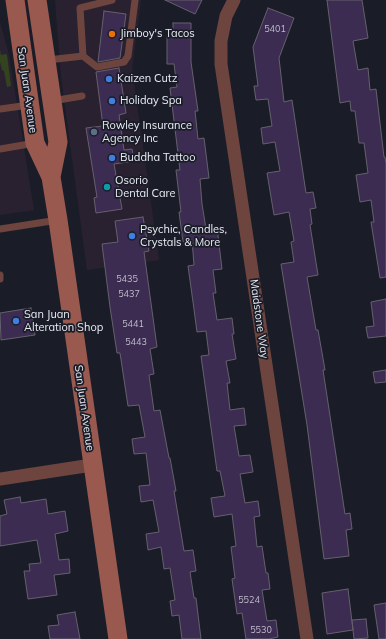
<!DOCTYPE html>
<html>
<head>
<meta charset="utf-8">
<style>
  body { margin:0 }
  canvas { display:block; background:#1a1d28 }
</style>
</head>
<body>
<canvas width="386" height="639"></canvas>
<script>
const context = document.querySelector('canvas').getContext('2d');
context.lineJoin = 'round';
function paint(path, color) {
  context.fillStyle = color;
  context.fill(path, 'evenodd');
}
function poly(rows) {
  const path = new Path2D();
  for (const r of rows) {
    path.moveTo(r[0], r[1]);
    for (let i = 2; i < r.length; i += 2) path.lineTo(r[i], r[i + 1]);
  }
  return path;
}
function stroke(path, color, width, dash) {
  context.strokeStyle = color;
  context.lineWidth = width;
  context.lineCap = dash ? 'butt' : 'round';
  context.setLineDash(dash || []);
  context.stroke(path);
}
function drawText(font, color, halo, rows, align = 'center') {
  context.font = font + ' Mulish,sans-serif';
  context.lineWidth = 3.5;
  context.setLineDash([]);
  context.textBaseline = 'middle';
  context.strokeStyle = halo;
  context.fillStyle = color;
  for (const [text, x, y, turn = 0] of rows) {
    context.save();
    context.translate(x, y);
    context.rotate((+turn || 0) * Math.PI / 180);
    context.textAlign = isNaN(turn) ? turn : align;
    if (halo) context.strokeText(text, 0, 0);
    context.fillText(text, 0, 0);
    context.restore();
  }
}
paint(poly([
  [55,0,141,0,132,69,159,260,87,270,61,76],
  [0,22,9,55,34,210,0,215]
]), '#2a2130');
paint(poly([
  [0,50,1,55,6,54,7,55,11,86,7,87,4,71,2,70,0,62]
]), '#33431d');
const building = poly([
  [165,0,202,0,195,14,165,0],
  [327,0,362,0,368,38,353,41,358,70,368,68,370,90,376,89,384,157,385,157,386,164,386,277,380,278,371,222,374,222,371,200,360,202,356,175,368,173,364,143,359,143,355,111,351,111,350,101,340,103,327,0],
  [268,8,294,18,279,58,284,102,292,100,306,193,313,192,316,208,310,209,312,224,310,225,318,275,307,277,316,330,318,330,325,370,323,370,345,514,350,513,352,529,346,530,349,556,324,559,307,425,281,264,294,262,291,242,294,241,289,212,274,215,267,173,280,171,275,142,263,144,261,128,272,126,268,99,256,100,254,86,258,86,253,47,268,8],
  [104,11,126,14,120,58,98,62,104,11],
  [173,23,191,23,191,62,198,111,195,111,198,139,204,138,209,178,200,179,202,204,206,229,217,227,222,269,213,270,216,293,213,293,217,320,232,318,234,334,232,334,236,359,226,361,230,383,227,383,230,410,244,408,246,425,234,426,239,456,250,455,253,472,240,474,245,503,258,501,260,516,254,517,257,547,262,546,266,573,268,573,270,589,262,590,267,621,276,620,278,637,269,639,246,639,242,613,237,614,232,579,235,578,231,547,236,546,232,514,214,517,211,498,225,496,220,471,217,471,201,356,209,355,206,331,197,332,193,302,188,266,194,265,192,240,183,242,179,212,181,212,176,170,180,170,170,88,177,87,174,64,167,64,167,36,173,36,173,23],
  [119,68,126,113,119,115,124,150,132,149,134,161,114,164,122,209,96,213,94,198,97,197,86,128,103,126,96,72,119,68],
  [143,217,149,251,144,252,157,347,150,349,154,374,149,375,154,411,160,410,169,458,170,458,176,491,174,491,184,551,193,550,196,571,190,572,194,598,196,598,201,639,182,639,179,615,172,616,170,601,175,600,170,568,164,569,161,547,148,550,146,534,159,532,153,500,141,502,139,486,150,485,146,453,134,454,132,439,145,437,139,405,128,406,120,353,117,353,110,307,102,244,118,242,115,221,143,217],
  [386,299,386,336,368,338,366,327,374,326,371,302,386,299],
  [31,308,35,335,1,340,0,313,31,308],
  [386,370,386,382,375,383,373,372,386,370],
  [20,497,21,503,46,499,48,514,65,511,68,531,55,534,59,560,69,559,70,573,54,575,57,595,28,599,24,571,30,571,29,564,41,563,37,540,0,546,0,516,7,514,4,500,20,497],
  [348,589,353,630,327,634,322,593,348,589],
  [386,603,386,639,379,639,374,605,386,603],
  [75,612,80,639,50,639,48,626,59,625,57,615,75,612],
  [366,619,368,638,354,639,352,620,366,619]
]);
paint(building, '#3c2c51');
stroke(building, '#65606d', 1);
stroke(poly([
  [83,56,97,67,124,62,128,56,135,0],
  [48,60,83,56,80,8,112,0],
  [52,101,82,96],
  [0,109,29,105],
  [0,149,35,143],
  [0,229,58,220],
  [0,275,0,279]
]), '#6d453e', 7);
stroke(poly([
  [234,0,226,16,221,41,221,64,307,639],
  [0,479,92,465]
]), '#6d453e', 13);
stroke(poly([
  [15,0,35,143,51,177,58,220,118,639],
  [37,0,58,142,51,177]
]), '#99594f', 19);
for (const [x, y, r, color] of [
  [112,34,4,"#e8710a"],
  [109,79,4,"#3f7fe0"],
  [112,101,4,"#3f7fe0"],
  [94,132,4,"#5c6f8a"],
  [112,158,4,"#3f7fe0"],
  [107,187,4,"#0f9aa8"],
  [132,236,4,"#3f7fe0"],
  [16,321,4,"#3f7fe0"]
]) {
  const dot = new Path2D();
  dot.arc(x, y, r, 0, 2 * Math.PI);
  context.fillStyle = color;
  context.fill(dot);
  stroke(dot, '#1a1d28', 1.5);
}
drawText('9px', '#bfbdcc', null, [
  ["5401",275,29],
  ["5435",127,279],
  ["5437",129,294],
  ["5441",133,324],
  ["5443",136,342],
  ["5524",249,600],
  ["5530",261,630]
]);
drawText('11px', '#ebedf5', '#1a1d28', [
  ["Jimboy's Tacos",120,34],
  ["Kaizen Cutz",117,79],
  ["Holiday Spa",120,101],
  ["Rowley Insurance",102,126],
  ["Agency Inc",102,139],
  ["Buddha Tattoo",120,158],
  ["Osorio",115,181],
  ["Dental Care",115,194],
  ["Psychic, Candles,",140,230],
  ["Crystals & More",140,243],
  ["San Juan",24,315],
  ["Alteration Shop",24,328]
], 'left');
drawText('11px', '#ebedf5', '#1a1d28', [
  ["San Juan Avenue",27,90,82],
  ["Maidstone Way",259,319,82],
  ["San Juan Avenue",84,408,82]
]);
</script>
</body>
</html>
